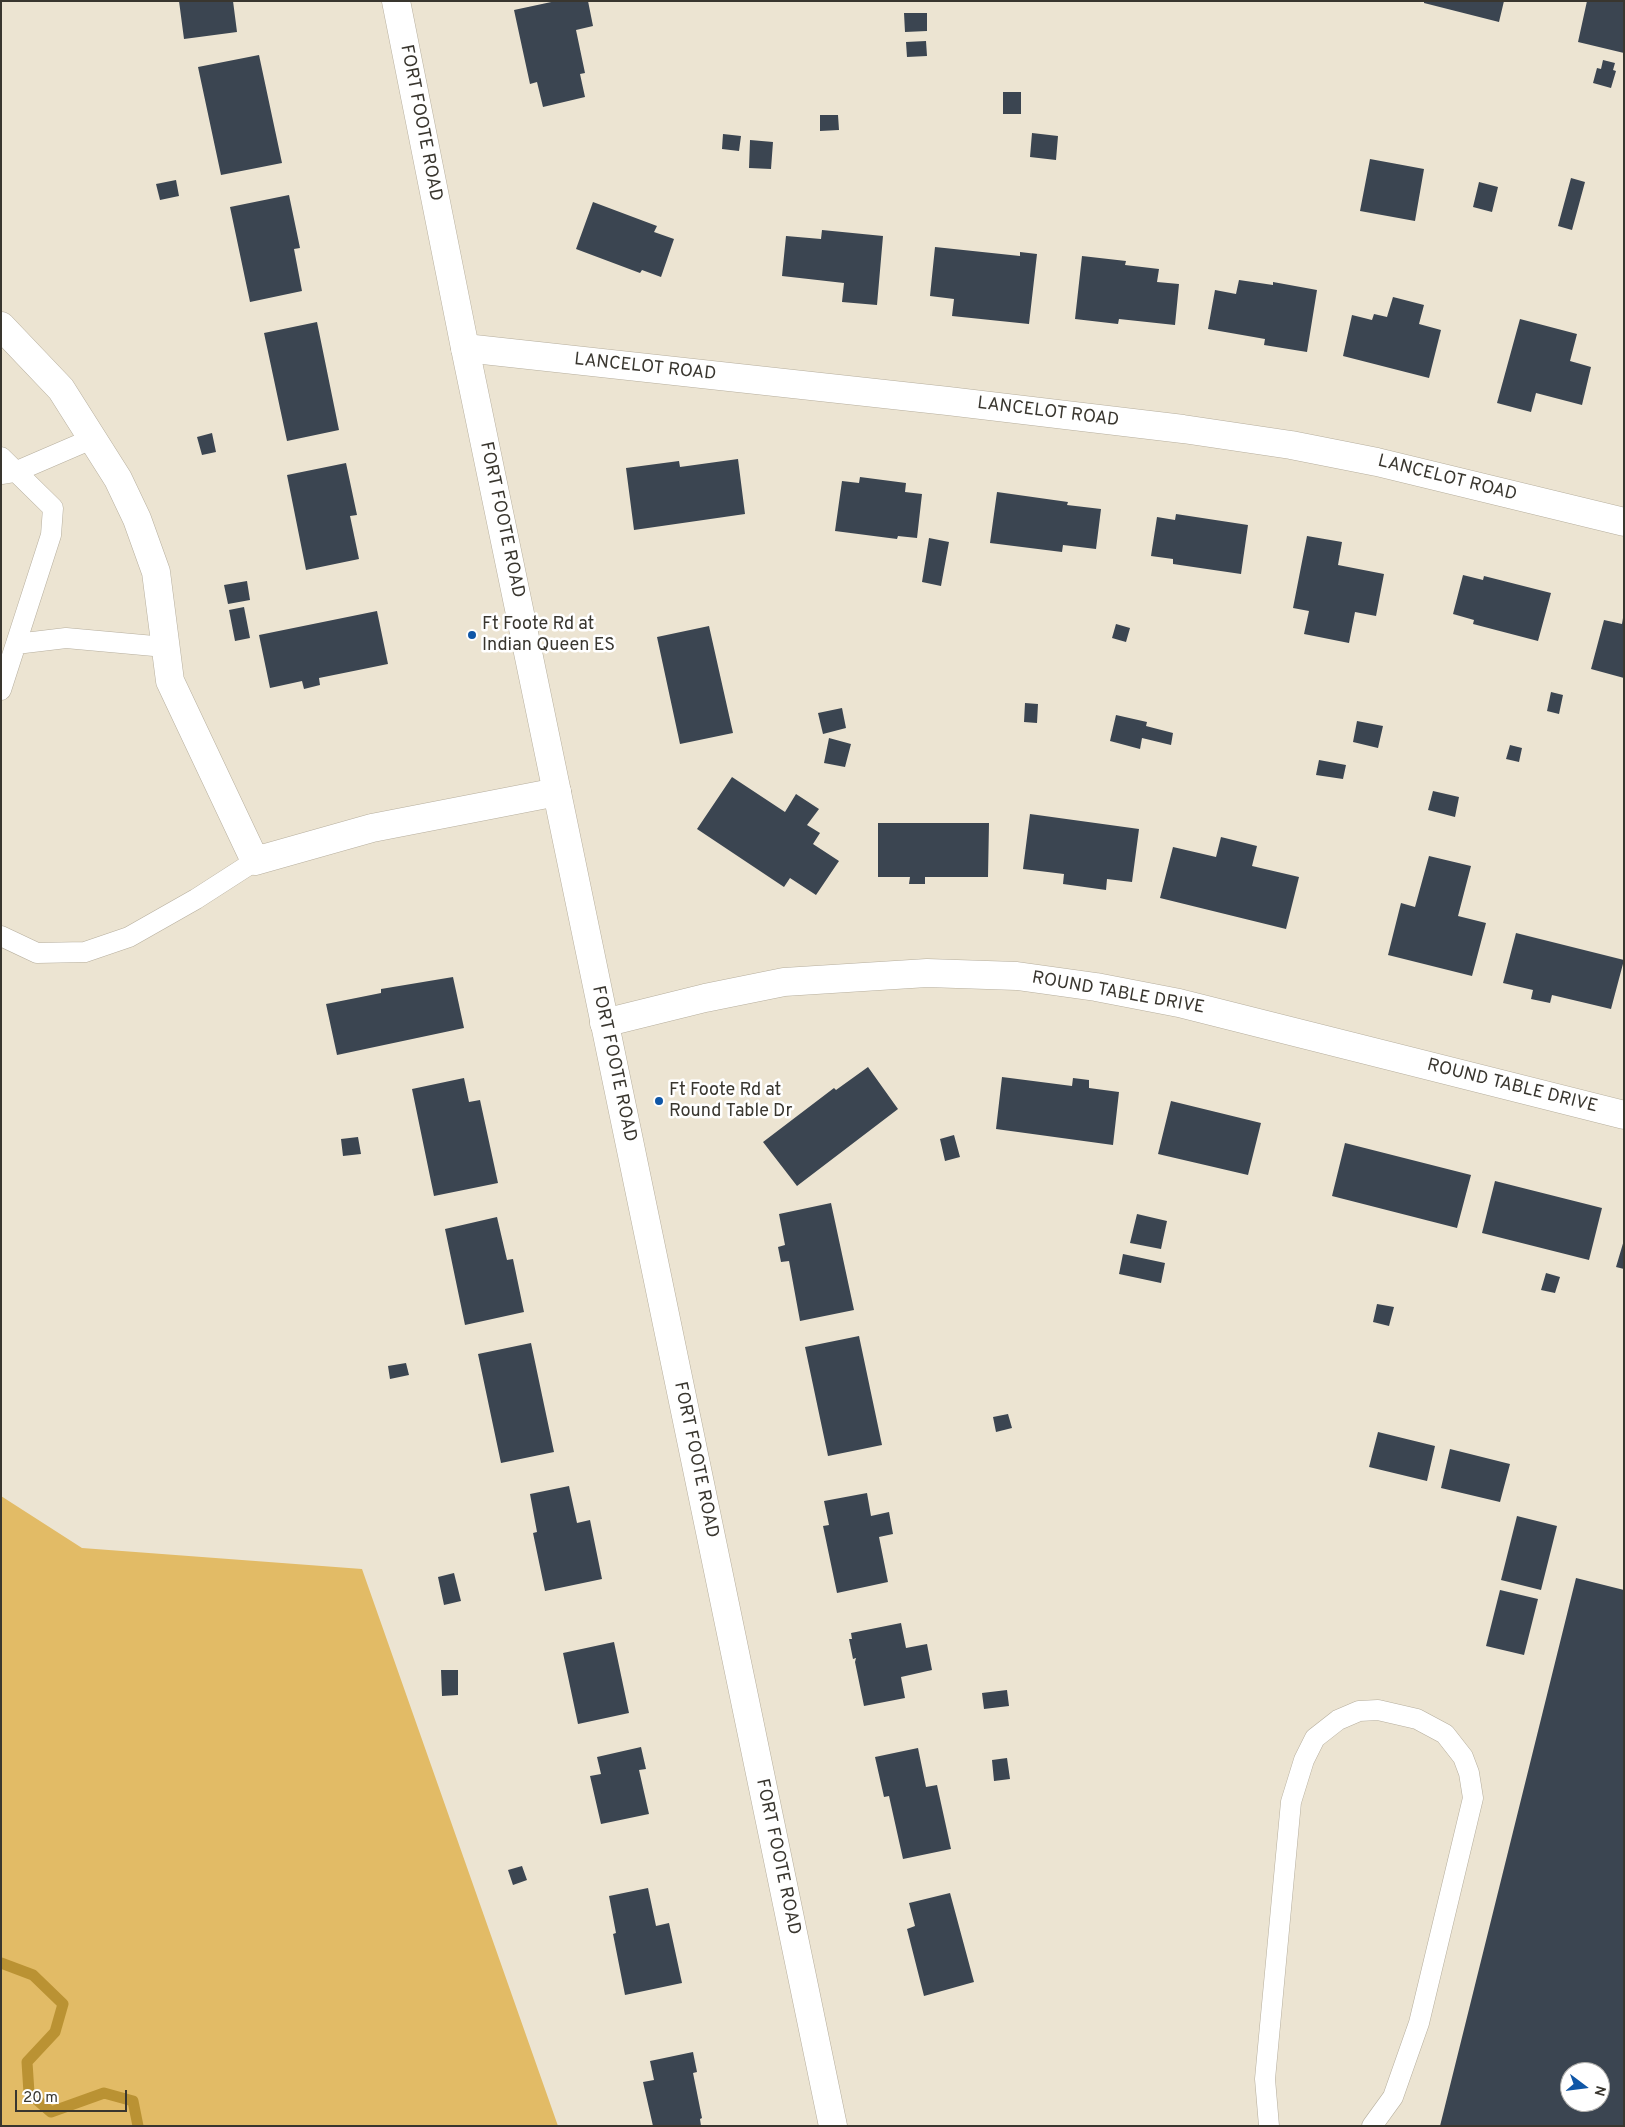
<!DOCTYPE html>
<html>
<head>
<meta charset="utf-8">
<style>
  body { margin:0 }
  #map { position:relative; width:1625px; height:2127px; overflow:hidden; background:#ece4d2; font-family:Overpass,sans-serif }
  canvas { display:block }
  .frame { position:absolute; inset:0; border:2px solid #39362f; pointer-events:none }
  .north { position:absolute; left:1560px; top:2062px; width:50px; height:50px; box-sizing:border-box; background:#fff; border:1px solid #b0afac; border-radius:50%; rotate:105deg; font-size:14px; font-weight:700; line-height:20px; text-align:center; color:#39362f }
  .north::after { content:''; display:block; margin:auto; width:18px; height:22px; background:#0f56a6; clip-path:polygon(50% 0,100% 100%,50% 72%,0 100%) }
  .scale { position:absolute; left:15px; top:2090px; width:112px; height:22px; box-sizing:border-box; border:2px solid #39362f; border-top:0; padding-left:6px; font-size:15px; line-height:18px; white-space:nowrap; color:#39362f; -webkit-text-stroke:4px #fff; paint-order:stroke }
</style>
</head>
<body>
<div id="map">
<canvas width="1625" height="2127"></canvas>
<div class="frame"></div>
<div class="north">N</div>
<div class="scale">20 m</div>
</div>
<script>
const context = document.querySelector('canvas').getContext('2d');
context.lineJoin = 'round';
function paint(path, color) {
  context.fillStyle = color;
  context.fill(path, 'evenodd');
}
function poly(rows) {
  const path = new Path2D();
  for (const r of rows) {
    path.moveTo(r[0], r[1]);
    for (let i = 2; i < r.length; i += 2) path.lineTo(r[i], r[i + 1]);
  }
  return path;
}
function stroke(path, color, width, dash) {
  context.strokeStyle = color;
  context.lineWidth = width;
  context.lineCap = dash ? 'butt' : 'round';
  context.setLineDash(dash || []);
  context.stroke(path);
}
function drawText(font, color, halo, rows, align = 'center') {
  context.font = font + ' Overpass,sans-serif';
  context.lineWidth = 5;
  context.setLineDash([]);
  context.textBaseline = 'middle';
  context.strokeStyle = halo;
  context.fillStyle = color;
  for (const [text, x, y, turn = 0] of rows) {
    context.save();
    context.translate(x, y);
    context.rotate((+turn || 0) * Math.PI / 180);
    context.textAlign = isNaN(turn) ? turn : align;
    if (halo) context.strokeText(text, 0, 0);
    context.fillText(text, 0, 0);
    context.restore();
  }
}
paint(poly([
  [1,1496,82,1548,362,1569,558,2126,1,2126]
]), '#e2bb66');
stroke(poly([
  [1,1963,33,1975,63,2004,55,2032,27,2062,29,2093,51,2112,104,2093,133,2101,138,2126]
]), '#ba9233', 11);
paint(poly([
  [179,1,233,1,237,32,184,39],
  [556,1,588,1,593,26,576,30,585,73,580,74,585,97,543,107,537,82,530,84,514,10],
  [1424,1,1504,1,1499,22,1424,3],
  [1587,1,1624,1,1624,53,1578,42],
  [904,13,927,13,927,31,905,32],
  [926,41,927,56,907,57,906,42],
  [259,55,282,163,221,175,198,67],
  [1603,60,1615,63,1613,70,1616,71,1611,88,1593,83,1597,68,1601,69],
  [1003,92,1021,92,1021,114,1003,114],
  [820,115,838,115,839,130,820,131],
  [1032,133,1058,136,1056,160,1030,157],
  [723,134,741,136,739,151,722,149],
  [750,140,773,142,771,169,749,168],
  [1370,159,1424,169,1415,221,1360,211],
  [1571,178,1585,182,1572,230,1558,226],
  [176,180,179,196,160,200,156,184],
  [1479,182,1498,187,1492,212,1473,207],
  [289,195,300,248,294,249,302,291,250,302,230,207],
  [593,202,657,226,654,232,674,239,661,277,642,270,640,273,576,249],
  [822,230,883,236,877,305,842,302,844,283,782,276,786,236,821,239],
  [935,247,1020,256,1020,252,1037,254,1029,324,952,316,954,299,930,296],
  [1082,256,1126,261,1125,265,1159,269,1157,282,1179,284,1175,325,1119,319,1118,324,1075,319],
  [1239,280,1273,285,1273,282,1317,290,1307,352,1264,345,1265,339,1208,329,1215,290,1236,294],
  [1393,297,1424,305,1419,324,1441,330,1429,378,1343,356,1352,315,1372,320,1374,314,1387,317],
  [1520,319,1577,334,1570,361,1591,367,1582,405,1536,393,1531,412,1497,403],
  [317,322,339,430,287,441,264,333],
  [212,433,216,452,202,455,197,437],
  [738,459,745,514,634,530,626,468,679,461,680,467],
  [346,463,357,515,350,516,359,559,306,570,287,475],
  [860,477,906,483,905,492,922,494,917,538,898,536,897,539,835,531,842,481,859,483],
  [997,492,1068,502,1067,505,1101,509,1096,549,1063,545,1062,552,990,543],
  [1176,514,1248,525,1241,574,1173,564,1173,559,1151,556,1157,517,1175,520],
  [1307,536,1342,542,1338,565,1384,574,1376,616,1355,612,1349,643,1304,634,1309,611,1293,608],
  [929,538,949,542,941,586,922,582],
  [1463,575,1483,580,1484,576,1551,593,1538,641,1473,624,1474,620,1453,614],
  [247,581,250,600,228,604,224,585],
  [244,607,250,638,235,641,229,610],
  [377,611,388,664,319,678,320,685,304,689,302,681,270,688,259,635],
  [1623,618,1624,678,1591,669,1604,620,1622,624],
  [1116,624,1130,628,1126,642,1112,638],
  [709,626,733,733,680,744,657,637],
  [1551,692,1563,695,1559,714,1547,711],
  [1025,703,1038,704,1037,723,1024,722],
  [842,708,846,728,823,734,818,713],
  [1116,715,1147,722,1146,726,1173,733,1171,745,1142,738,1140,749,1110,741],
  [1357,721,1383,726,1378,748,1353,742],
  [829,738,851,744,845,767,824,763],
  [1510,745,1522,748,1519,762,1506,759],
  [1319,760,1346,765,1343,779,1316,775],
  [732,777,785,812,796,794,819,809,807,825,820,833,813,844,839,861,816,895,790,878,784,887,697,829],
  [1433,791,1459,797,1455,817,1428,810],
  [1030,814,1139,829,1132,882,1107,879,1106,890,1063,884,1064,874,1023,869],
  [878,823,989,823,988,877,925,877,925,884,909,884,910,877,878,877],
  [1221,837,1257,846,1252,866,1299,877,1286,929,1160,898,1173,847,1216,857],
  [1429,856,1471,866,1458,916,1486,923,1472,976,1388,955,1401,903,1415,907],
  [1516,933,1624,960,1611,1009,1552,995,1550,1003,1531,999,1533,990,1503,983],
  [453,977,464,1028,337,1055,326,1004,381,993,381,989],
  [868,1067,898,1109,797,1186,763,1142,834,1088,836,1090],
  [1002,1077,1072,1086,1073,1078,1089,1080,1089,1088,1119,1092,1113,1145,996,1129],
  [464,1078,469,1102,480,1100,498,1183,434,1196,412,1089],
  [1171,1101,1261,1123,1248,1175,1158,1154],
  [954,1135,960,1157,945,1161,940,1139],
  [358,1137,361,1154,343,1156,341,1139],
  [1345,1143,1471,1175,1457,1228,1332,1196],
  [1495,1181,1602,1208,1589,1260,1482,1233],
  [831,1203,854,1310,800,1321,789,1261,781,1262,778,1247,785,1245,779,1214],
  [1137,1214,1167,1221,1161,1249,1130,1243],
  [497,1217,507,1260,513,1259,524,1312,465,1325,445,1229],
  [1624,1240,1624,1269,1616,1267],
  [1123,1254,1165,1263,1161,1283,1119,1274],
  [1546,1273,1560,1277,1555,1293,1541,1290],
  [1377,1304,1394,1307,1389,1326,1373,1322],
  [859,1336,882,1445,828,1456,805,1347],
  [531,1343,554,1452,501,1463,478,1354],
  [406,1363,409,1375,390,1379,388,1366],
  [1008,1414,1012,1428,996,1432,993,1417],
  [1378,1432,1435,1446,1427,1481,1369,1467],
  [1450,1449,1510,1464,1500,1502,1441,1488],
  [569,1486,577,1523,590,1520,602,1579,545,1591,533,1533,537,1532,530,1494],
  [867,1493,871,1516,889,1512,893,1534,879,1537,888,1582,837,1593,823,1526,829,1525,824,1501],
  [1517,1516,1557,1526,1541,1590,1501,1580],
  [454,1573,461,1601,444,1605,438,1577],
  [1576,1578,1624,1590,1624,2126,1440,2126],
  [1570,2072,1600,2072,1600,2102,1570,2102],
  [1500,1590,1538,1599,1524,1655,1486,1646],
  [901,1623,906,1648,927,1644,932,1670,901,1677,905,1698,864,1706,855,1662,856,1658,853,1659,849,1639,852,1639,851,1633],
  [614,1642,629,1713,578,1724,563,1653],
  [441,1670,458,1670,458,1695,442,1696],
  [1007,1690,1009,1706,984,1709,982,1693],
  [641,1747,646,1769,639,1770,649,1814,601,1824,590,1776,601,1774,597,1757],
  [918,1748,926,1787,937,1785,951,1849,903,1859,889,1796,884,1797,875,1757],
  [1007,1758,1010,1779,994,1781,992,1760],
  [522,1866,527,1880,513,1885,508,1870],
  [648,1888,656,1926,669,1923,682,1983,625,1995,613,1934,616,1933,609,1896],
  [950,1893,974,1982,924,1996,907,1929,915,1926,909,1903],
  [693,2052,697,2072,693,2073,702,2118,700,2119,701,2126,653,2126,643,2082,654,2080,650,2061]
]), '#3b4551');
const service = poly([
  [1,457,53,508,51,535,1,690],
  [3,474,15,472,94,438],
  [16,644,66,638,165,647],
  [1,936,37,953,85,952,129,937,196,899,255,861],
  [1269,2126,1265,2079,1291,1802,1304,1760,1315,1738,1338,1720,1359,1711,1378,1710,1417,1719,1445,1734,1463,1757,1469,1773,1473,1798,1419,2023,1393,2097,1372,2126]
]);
const minor = poly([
  [1,326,61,389,118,479,137,519,156,572,170,681,255,861,372,828,557,792],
  [465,348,948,401,1183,429,1291,445,1377,462,1624,522],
  [604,1023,705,998,784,982,927,973,1017,976,1096,987,1179,1003,1624,1115]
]);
const tertiary = poly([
  [396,1,465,348,833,2126]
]);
stroke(service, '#b6ae9d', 21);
stroke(minor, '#b6ae9d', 29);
stroke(tertiary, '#b6ae9d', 29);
stroke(service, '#fff', 20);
stroke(minor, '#fff', 28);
stroke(tertiary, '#fff', 28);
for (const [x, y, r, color] of [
  [472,635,5,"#0f56a6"],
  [659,1101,5,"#0f56a6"]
]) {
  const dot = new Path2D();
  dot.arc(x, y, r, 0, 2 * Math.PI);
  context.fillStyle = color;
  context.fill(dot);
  stroke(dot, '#fff', 2);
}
drawText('18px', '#39362f', '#fff', [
  ["FORT FOOTE ROAD",420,123,79],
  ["LANCELOT ROAD",645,368,6],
  ["LANCELOT ROAD",1048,413,7],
  ["LANCELOT ROAD",1447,479,14],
  ["FORT FOOTE ROAD",501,520,78],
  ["ROUND TABLE DRIVE",1118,994,10],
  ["FORT FOOTE ROAD",613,1064,78],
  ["ROUND TABLE DRIVE",1512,1087,14],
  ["FORT FOOTE ROAD",695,1460,78],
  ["FORT FOOTE ROAD",777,1857,78]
]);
drawText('18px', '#39362f', '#fff', [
  ["Ft Foote Rd at",482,625],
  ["Indian Queen ES",482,646],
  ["Ft Foote Rd at",669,1091],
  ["Round Table Dr",669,1112]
], 'left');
</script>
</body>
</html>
